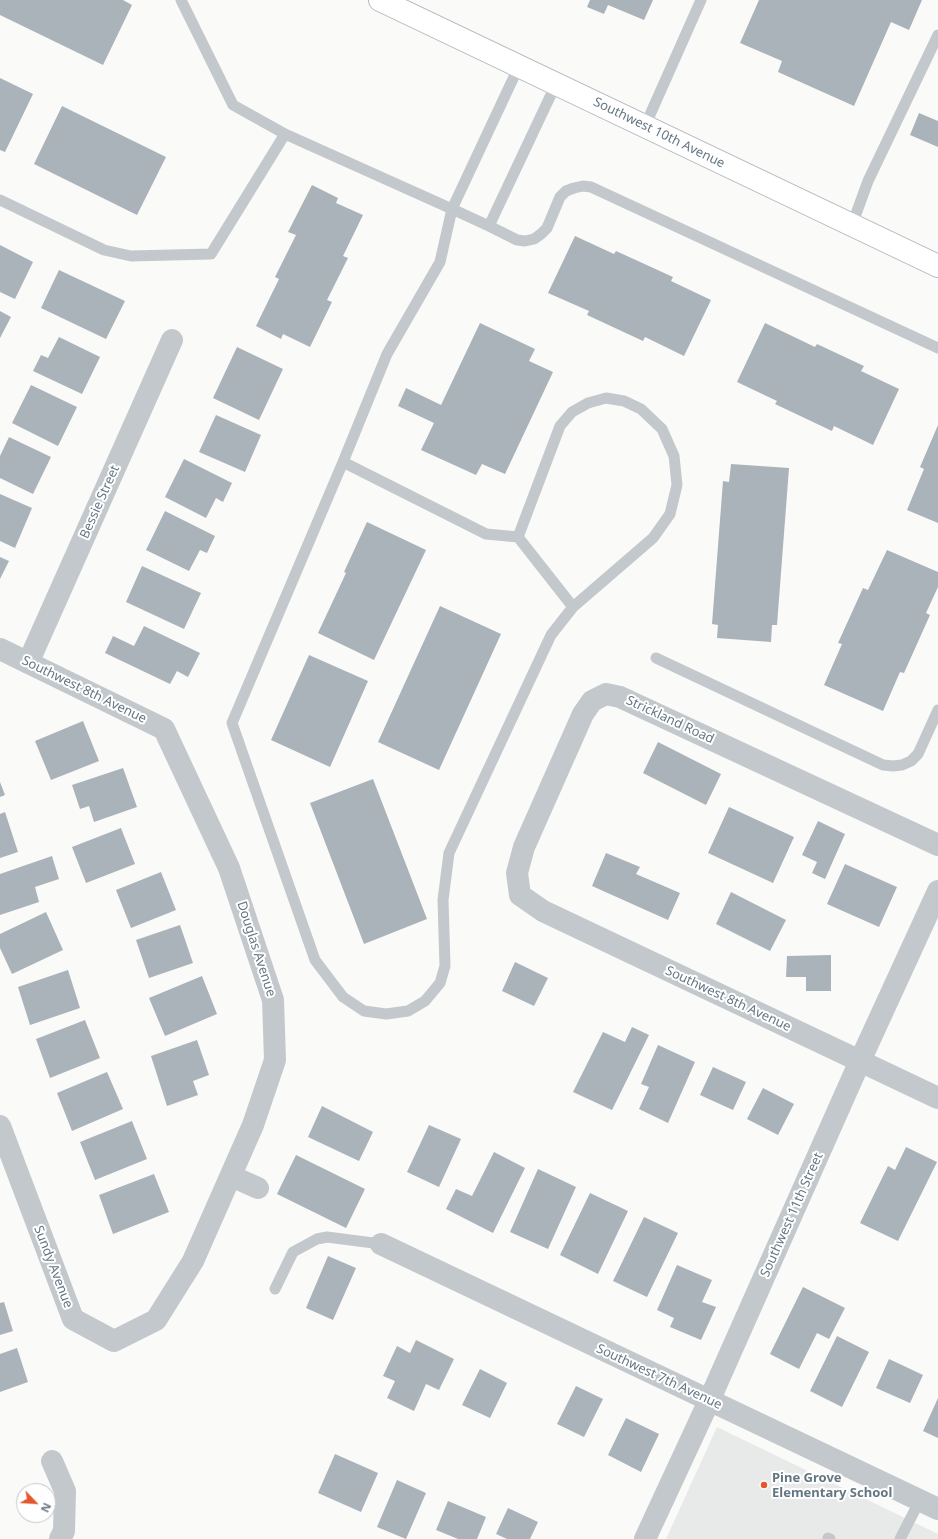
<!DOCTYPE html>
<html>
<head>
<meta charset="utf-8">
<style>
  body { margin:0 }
  #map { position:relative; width:938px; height:1539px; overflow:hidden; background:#fafaf8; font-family:"Noto Sans",sans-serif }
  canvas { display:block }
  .north { position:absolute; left:16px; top:1483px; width:40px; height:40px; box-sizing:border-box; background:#fff; border:1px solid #c1c8cd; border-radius:50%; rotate:115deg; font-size:11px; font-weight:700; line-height:16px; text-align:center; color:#657683 }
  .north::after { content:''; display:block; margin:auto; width:14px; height:18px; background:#e4572e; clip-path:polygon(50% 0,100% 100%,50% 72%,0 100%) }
</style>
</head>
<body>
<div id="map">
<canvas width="938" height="1539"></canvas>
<div class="north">N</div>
</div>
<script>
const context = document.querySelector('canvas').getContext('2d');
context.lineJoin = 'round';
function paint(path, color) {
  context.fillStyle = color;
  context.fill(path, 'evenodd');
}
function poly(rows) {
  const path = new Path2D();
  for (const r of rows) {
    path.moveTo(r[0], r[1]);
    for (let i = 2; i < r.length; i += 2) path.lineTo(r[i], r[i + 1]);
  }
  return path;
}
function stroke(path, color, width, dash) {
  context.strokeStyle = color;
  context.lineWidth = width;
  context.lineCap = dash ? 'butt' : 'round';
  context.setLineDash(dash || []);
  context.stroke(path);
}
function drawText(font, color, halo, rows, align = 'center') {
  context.font = font + ' "Noto Sans",sans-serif';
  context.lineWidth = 4;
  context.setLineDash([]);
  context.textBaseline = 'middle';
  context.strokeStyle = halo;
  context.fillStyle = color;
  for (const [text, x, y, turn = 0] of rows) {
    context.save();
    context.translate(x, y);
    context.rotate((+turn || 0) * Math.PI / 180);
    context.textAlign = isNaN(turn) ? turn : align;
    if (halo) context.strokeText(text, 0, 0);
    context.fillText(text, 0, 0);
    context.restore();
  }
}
paint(poly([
  [717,1427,938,1534,938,1539,666,1539]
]), '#e8e9e9');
paint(poly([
  [0,0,123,0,132,5,103,65,0,15],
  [590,0,653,0,644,20,608,5,604,14,587,7],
  [759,0,922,0,909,30,891,22,854,106,778,72,782,61,740,43],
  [0,78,33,94,5,152,0,150],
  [62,106,166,157,137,215,34,164],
  [919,113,938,121,938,147,910,135],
  [312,185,338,198,336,203,363,215,343,256,348,258,327,300,332,302,310,347,283,334,281,339,256,326,279,279,275,277,296,235,288,232],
  [575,236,614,254,616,251,673,277,671,281,711,300,684,356,645,337,643,341,587,315,589,311,548,293],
  [0,245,33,262,15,299,0,292],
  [59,270,125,301,106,339,41,308],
  [0,311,11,317,0,338],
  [480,323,535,349,529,361,553,372,505,474,482,464,476,475,421,450,434,423,398,406,406,388,441,405],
  [765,323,815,347,817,344,864,366,861,371,899,389,873,445,834,426,832,431,775,404,777,401,737,382],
  [59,337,100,357,82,394,33,371,41,355,48,358],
  [237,347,283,369,259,420,213,398],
  [31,385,77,407,58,446,12,423],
  [216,415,261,435,245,472,199,452],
  [938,425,938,523,907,510,924,469,920,467],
  [9,437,51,457,33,494,0,478,0,456],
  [184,459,232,483,223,502,216,498,206,518,165,497],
  [731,464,789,468,777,625,772,625,771,642,717,638,718,625,712,624,723,481,729,482],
  [0,494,32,508,15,548,0,541],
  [165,511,215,536,207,553,200,550,189,571,146,550],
  [367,522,426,550,374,660,318,633,346,573,344,572],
  [887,550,938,572,938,587,926,613,930,615,904,673,900,672,883,711,824,685,842,644,838,643,863,588,868,590],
  [0,557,9,561,0,579],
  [142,566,201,593,184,629,126,602],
  [440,606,501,634,439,770,378,742],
  [144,626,200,653,188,677,177,671,170,684,105,653,113,636,134,646],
  [309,655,368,681,330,767,271,740],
  [83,721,99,761,51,780,35,741],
  [658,742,721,774,706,805,643,773],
  [123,768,137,807,94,822,89,806,80,809,72,785],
  [373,779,427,919,364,944,310,803],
  [0,782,5,795,0,797],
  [729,807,794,837,773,883,708,853],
  [5,812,18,852,0,858,0,814],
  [818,821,845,834,825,879,812,873,817,862,802,855],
  [121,828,135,864,86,883,72,847],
  [606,853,640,867,636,874,680,893,668,920,592,886],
  [52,856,59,879,35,887,39,902,0,915,0,874],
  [845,864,897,887,879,927,827,904],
  [161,872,176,910,131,928,116,890],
  [731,892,786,920,770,951,716,924],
  [46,912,63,950,12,974,0,948,0,934],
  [180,925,193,963,149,978,136,940],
  [831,955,831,991,806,991,806,977,786,977,787,956],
  [515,962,548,978,534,1006,502,991],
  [68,970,80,1008,30,1025,18,987],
  [202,976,217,1014,165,1036,149,998],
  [85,1020,100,1058,50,1078,36,1039],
  [632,1027,649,1035,612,1110,573,1092,603,1032,625,1042],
  [197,1040,209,1075,193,1081,198,1095,167,1106,151,1056],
  [658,1045,695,1062,668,1123,639,1109,649,1087,641,1084],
  [713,1067,746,1082,733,1110,700,1095],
  [107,1072,123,1109,72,1131,57,1093],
  [763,1088,794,1104,778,1135,747,1119],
  [322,1106,373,1132,359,1161,308,1137],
  [132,1121,147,1159,95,1180,80,1142],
  [429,1125,461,1139,439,1187,407,1172],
  [906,1147,937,1162,898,1241,860,1223,888,1166,895,1170],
  [494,1152,525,1168,493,1233,446,1209,456,1189,472,1196],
  [296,1155,365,1189,346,1228,277,1194],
  [538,1169,576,1187,548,1249,510,1232],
  [154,1174,169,1212,113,1234,99,1195],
  [590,1193,628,1211,598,1274,560,1255],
  [644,1217,678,1233,647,1297,613,1281],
  [328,1256,356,1268,333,1320,306,1308],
  [677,1265,712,1280,702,1302,716,1307,701,1340,670,1327,674,1318,657,1310],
  [803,1287,845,1308,829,1339,817,1333,799,1369,770,1354],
  [4,1302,13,1331,0,1335,0,1303],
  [837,1336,869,1352,842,1407,810,1391],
  [416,1340,454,1359,439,1390,426,1384,414,1411,387,1398,395,1381,383,1376,397,1346,410,1353],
  [17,1348,28,1382,0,1392,0,1354],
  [889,1359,923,1375,910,1403,876,1388],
  [480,1369,507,1383,490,1418,462,1405],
  [576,1386,603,1399,584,1437,557,1424],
  [938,1398,938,1438,923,1431],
  [626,1418,659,1434,641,1472,608,1455],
  [335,1454,378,1473,361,1512,318,1493],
  [397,1480,426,1493,406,1539,377,1527],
  [448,1501,486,1517,477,1539,458,1539,436,1530],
  [508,1508,538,1522,530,1539,507,1539,496,1534]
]), '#aab3b9');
const secondary = poly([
  [380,0,938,266]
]);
stroke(secondary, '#b3babf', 24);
stroke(poly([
  [181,0,233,105,285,134,452,209,440,262,387,354,343,462,232,723,315,960,343,997,364,1011,386,1014,408,1011,425,1001,440,983,445,966,443,900,449,853,551,635,573,607,653,538,670,514,677,485,674,456,662,429,641,409,624,401,606,398,588,403,572,412,560,426,518,537,486,534,343,462],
  [519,66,452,209,489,226,556,84],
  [645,126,701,0],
  [0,200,104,250,131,256,211,254,285,134],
  [852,225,868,181,938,35],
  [489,226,517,240,525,241,534,239,541,234,547,228,560,197,566,191,574,188,583,186,591,187,938,348],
  [518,537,573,607],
  [656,658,883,765,893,766,902,765,911,761,918,754,938,710],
  [275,1289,293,1252,317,1239,327,1237,381,1244],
  [828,1538,830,1539],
  [900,1539,920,1500]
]), '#c3c8cc', 11);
stroke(poly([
  [0,649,164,729,229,868,273,1000,275,1060,253,1125,193,1261,156,1320,114,1341,73,1319,0,1126],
  [28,663,172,340],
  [938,845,620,697,606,694,592,701,583,714,524,847,517,873,520,895,543,911,938,1098],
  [231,1176,258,1188],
  [381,1244,938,1509],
  [52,1461,65,1491,64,1531,60,1539],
  [645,1539,709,1401,860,1061,938,891]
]), '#c3c8cc', 22);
stroke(secondary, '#fff', 22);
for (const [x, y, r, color] of [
  [764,1485,4,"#e4572e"]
]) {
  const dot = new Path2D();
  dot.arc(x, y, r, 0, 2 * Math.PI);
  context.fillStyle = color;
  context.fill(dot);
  stroke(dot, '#fff', 1.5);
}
drawText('13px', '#657683', '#fff', [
  ["Southwest 10th Avenue",659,133,26],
  ["Bessie Street",100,502,-66],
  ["Southwest 8th Avenue",84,690,26],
  ["Strickland Road",670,720,25],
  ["Douglas Avenue",256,949,72],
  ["Southwest 8th Avenue",728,999,25],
  ["Southwest 11th Street",792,1215,-66],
  ["Sundy Avenue",53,1267,69],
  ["Southwest 7th Avenue",659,1377,25]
]);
drawText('bold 13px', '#657683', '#fff', [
  ["Pine Grove",772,1478],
  ["Elementary School",772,1493]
], 'left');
</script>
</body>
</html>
